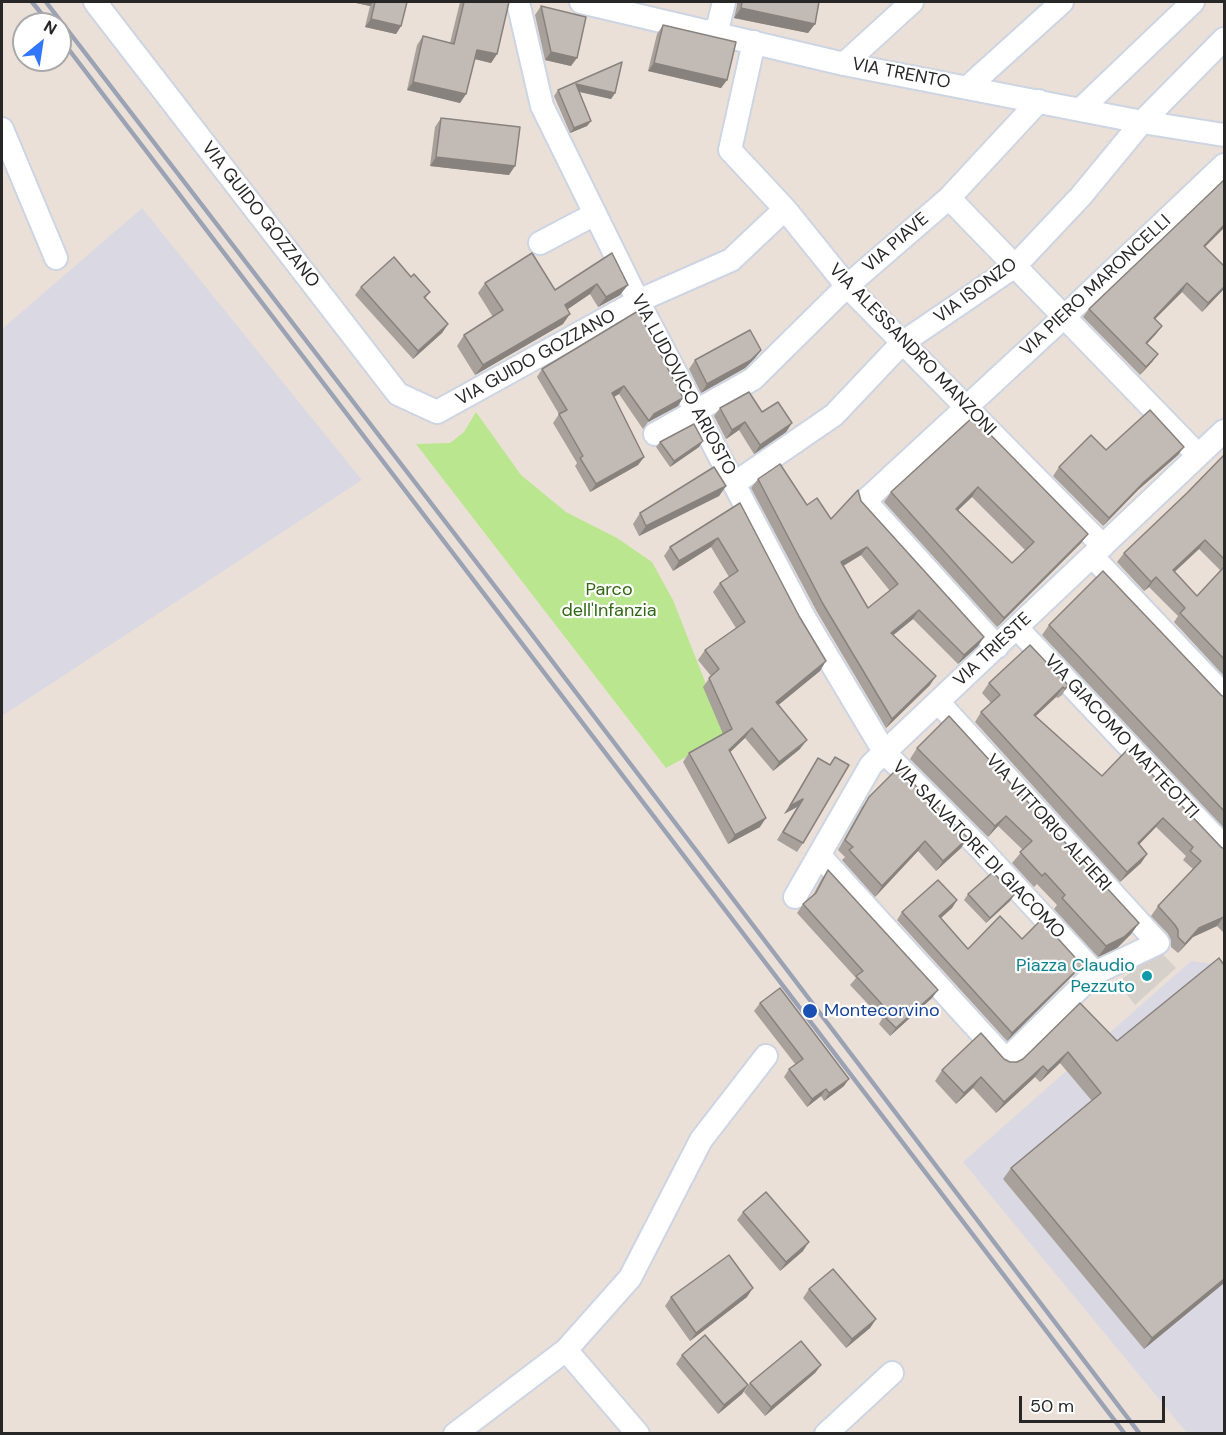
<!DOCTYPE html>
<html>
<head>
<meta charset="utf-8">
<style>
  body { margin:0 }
  #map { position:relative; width:1226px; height:1435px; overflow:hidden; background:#ebe0d7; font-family:"DM Sans",sans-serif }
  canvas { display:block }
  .frame { position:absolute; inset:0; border:3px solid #272727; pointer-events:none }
  .north { position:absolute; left:12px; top:12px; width:60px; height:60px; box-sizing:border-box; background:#fff; border:2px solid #a9a9a9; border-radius:50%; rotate:30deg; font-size:16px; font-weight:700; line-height:24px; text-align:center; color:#272727 }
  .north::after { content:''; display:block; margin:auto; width:21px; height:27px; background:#3176ff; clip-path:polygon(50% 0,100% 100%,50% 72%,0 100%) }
  .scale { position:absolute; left:1019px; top:1396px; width:146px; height:27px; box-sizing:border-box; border:3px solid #272727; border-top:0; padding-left:8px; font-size:18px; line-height:21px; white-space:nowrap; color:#272727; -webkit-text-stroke:4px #fff; paint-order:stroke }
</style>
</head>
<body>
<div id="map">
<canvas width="1226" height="1435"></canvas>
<div class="frame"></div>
<div class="north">N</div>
<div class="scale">50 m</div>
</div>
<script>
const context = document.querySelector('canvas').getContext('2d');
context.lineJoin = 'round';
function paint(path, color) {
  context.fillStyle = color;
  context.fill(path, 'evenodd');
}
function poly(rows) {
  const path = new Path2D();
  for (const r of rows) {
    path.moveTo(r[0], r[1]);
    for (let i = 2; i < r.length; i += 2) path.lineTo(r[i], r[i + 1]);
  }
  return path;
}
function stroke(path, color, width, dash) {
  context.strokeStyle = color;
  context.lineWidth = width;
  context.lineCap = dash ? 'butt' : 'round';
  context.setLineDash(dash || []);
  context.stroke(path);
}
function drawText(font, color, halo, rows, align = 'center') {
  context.font = font + ' "DM Sans",sans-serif';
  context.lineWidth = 4.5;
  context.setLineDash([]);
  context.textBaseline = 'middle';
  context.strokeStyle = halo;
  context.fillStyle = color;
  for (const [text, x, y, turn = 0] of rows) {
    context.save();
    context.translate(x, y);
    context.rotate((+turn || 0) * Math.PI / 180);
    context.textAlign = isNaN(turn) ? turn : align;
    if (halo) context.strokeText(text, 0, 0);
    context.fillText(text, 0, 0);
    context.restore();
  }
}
paint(poly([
  [142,208,362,480,2,716,2,329],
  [1191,961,1224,965,1224,1433,1187,1433,963,1162]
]), '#dad9e3');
paint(poly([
  [476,412,521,475,566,512,617,538,652,562,673,600,726,735,666,768,416,444,450,443,464,432]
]), '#bae68f');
paint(poly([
  [1158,949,1176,968,1135,1005,1118,983]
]), '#d6d0ca');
const minor = poly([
  [95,2,398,394,437,412,638,301,731,260,785,209],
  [518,2,542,106,638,301,805,619,885,753,980,848,1095,973],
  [581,2,844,64,1142,122,1224,135],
  [716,34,724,2],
  [754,42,730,150,785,209,847,286,1103,546],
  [844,64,912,2],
  [968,87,1062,2],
  [1081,109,1193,2],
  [2,129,56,258],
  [949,198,1198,455],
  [540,243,595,214],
  [655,434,753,379,847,286,949,198,1039,101],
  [735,483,834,415,902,343,1015,266,1081,196,1142,122,1224,39],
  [1092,556,1224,695],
  [1017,628,1224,847],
  [997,647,865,501,1065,316,1224,165],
  [820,856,1006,1060,1095,973,1158,943,938,702],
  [795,897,871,765,1224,431],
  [566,1350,638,1434],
  [455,1434,566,1350,630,1278,701,1140,766,1056],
  [826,1434,892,1373]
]);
stroke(minor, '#cdd4e2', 26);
stroke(minor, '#fff', 22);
stroke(poly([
  [32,2,50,24],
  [46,2,530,632,1140,1434],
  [60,38,1125,1434]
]), '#9aa2b3', 4.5);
paint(poly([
  [356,2,407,2,401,26,396,34,365,27,370,6,356,3],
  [460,2,509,2,497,54,491,63,474,59,466,94,460,103,407,90,417,45,423,36,450,43],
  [737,2,819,2,815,24,808,33,734,18,737,5],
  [541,6,571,66,545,60,535,15],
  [663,25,727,80,721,88,648,71,657,34],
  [558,90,615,93,611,99,579,92,591,121,587,126,570,133,554,96],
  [441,118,509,175,430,166,435,127],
  [1205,247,1224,266,1224,289,1202,312,1182,292,1155,319,1162,326,1156,334,1147,344,1158,354,1152,362,1140,375,1083,317,1089,309],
  [612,253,620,295,598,307,590,294,567,309,563,324,475,375,457,346,464,335,493,317,478,293,485,283,555,290],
  [361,287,430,292,425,299,448,324,442,333,413,359,355,295],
  [638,311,678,406,648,422,643,429,619,394,614,397,644,457,638,465,590,492,575,466,577,463,553,423,559,414,537,377,542,369],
  [761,350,755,358,745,368,701,393,689,369,695,360],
  [720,408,762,412,792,423,786,432,754,454,739,430,726,439,714,416],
  [973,417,1088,534,1081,543,997,627,884,502,891,492],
  [972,497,1025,550,1012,563,958,510],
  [660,442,699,447,670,467,656,447],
  [1106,450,1178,455,1138,490,1103,526,1053,476,1059,467],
  [1224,455,1224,676,1174,622,1178,616,1149,587,1144,591,1117,562,1124,553,1187,493],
  [1199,549,1221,571,1197,596,1174,572],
  [758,479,807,505,831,519,861,501,978,646,958,664,913,619,893,635,930,685,886,728,817,612,751,488],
  [861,555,890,591,868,608,843,566],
  [726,486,719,496,639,536,633,524,640,513],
  [740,503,820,671,778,705,800,749,773,771,745,738,730,752,760,827,728,844,683,762,689,753,723,734,703,687,711,676,698,660,705,650,736,628,713,592,720,583,729,577,711,547,673,571,664,556,670,547],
  [1049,625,1224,697,1224,828,1042,635],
  [989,683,1068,685,1062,695,1058,698,1056,697,1036,716,1102,776,1224,849,1224,933,1217,926,1193,937,1178,953,1171,947,1171,940,1168,934,1151,916,1158,906,1193,869,1183,860,1186,856,1156,827,1139,844,1147,854,1141,863,1120,882,975,722,981,712,991,703,982,693],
  [949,716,1139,923,1131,934,1117,948,1098,957,1054,909,1057,905,1037,884,1034,887,1012,863,1023,850,998,826,988,837,910,759,917,748],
  [835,757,803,843,797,852,777,840,797,807,784,814,818,758,830,765],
  [869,797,961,848,936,871,918,851,875,897,842,860,845,857,838,850,862,807],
  [827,871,932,998,890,1036,879,1024,882,1019,850,985,856,978,797,913,803,904,813,895,821,880],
  [968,894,1014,895,1010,901,986,923,964,900],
  [957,900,952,908,941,918,968,949,1022,939,1076,972,1007,1041,897,920,902,912],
  [760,1003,844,1086,824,1101,821,1096,807,1107,784,1077,789,1069,796,1065,754,1011],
  [1080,1003,1224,1283,1144,1349,1003,1179,1011,1168,1092,1101,1060,1063,1040,1082,1035,1077,996,1113,973,1088,956,1104,935,1081,942,1070,1004,1059,1010,1062,1017,1062,1023,1059],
  [743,1212,803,1251,780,1271,737,1220],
  [809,1289,876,1319,870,1328,846,1348,803,1298],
  [671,1297,747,1297,690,1341,665,1306],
  [682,1355,748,1385,742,1394,718,1414,676,1364],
  [821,1365,815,1373,765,1416,744,1392,750,1383]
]), '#a7a09b');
paint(poly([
  [357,2,373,2,370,6,356,3],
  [741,8,815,24,808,33,734,18],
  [371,19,401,26,396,34,365,27],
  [477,50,497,54,491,63,471,58],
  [551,52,577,58,571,66,545,60],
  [654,63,727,80,721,88,648,71],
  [413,82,466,94,460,103,407,90],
  [576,84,615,93,611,99,572,90],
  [591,121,587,126,570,133,574,128],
  [436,157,515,166,509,175,430,166],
  [1224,225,1224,228,1198,254,1204,246],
  [1187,283,1182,292,1148,326,1154,318],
  [597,284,590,294,558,316,565,305],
  [628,285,620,295,598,307,606,297],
  [1224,287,1224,289,1202,312,1208,303],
  [570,314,563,324,475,375,483,365],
  [448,324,442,333,413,359,418,351],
  [1162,326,1156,334,1140,351,1146,343],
  [761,350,755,358,745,368,701,393,707,384],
  [1158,354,1152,362,1140,375,1146,367],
  [624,386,619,394,606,401,612,393],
  [683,398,678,406,648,422,643,429,654,414],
  [745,422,739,430,726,439,732,430],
  [792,423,786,432,754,454,760,445],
  [703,441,699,447,670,467,674,461],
  [1184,447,1178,455,1138,490,1103,526,1109,518,1144,482],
  [644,457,638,465,590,492,596,484],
  [726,486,719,496,639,536,646,526],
  [978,487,972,497,950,518,956,509],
  [1088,534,1081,543,997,627,1004,618],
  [718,538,711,547,673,571,679,561],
  [1205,540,1199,549,1166,580,1173,570],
  [867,547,861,555,835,571,841,562],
  [1156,577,1149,587,1144,591,1151,582],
  [919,610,913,619,885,642,891,633],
  [984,637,978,646,958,664,964,655],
  [826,661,820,671,770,712,776,702],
  [936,676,930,685,886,728,892,719],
  [1063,687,1056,697,1027,724,1034,715],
  [752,728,745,738,723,759,729,750],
  [807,740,800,749,773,771,779,762],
  [803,799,797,807,784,814,790,806],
  [1006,816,998,826,988,837,995,826],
  [766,818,760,827,728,844,735,835],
  [1163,818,1156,827,1131,853,1138,843],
  [968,838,961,848,936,871,943,861],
  [925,841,918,851,875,897,882,886],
  [1147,854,1141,863,1120,882,1127,872],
  [1014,895,1010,901,986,923,990,918],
  [957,900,952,908,934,924,939,916],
  [1224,916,1217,926,1193,937,1178,953,1185,944,1199,928],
  [1139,923,1131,934,1117,948,1098,957,1106,946],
  [1082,965,1076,972,1007,1041,1012,1033],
  [938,990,932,998,890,1036,896,1028],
  [1068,1052,1060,1063,1040,1082,1048,1071],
  [1043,1066,1035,1077,996,1113,1004,1102],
  [981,1077,973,1088,956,1104,964,1093],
  [849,1079,844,1086,824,1101,829,1093],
  [826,1089,821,1096,807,1107,812,1099],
  [809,1242,803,1251,780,1271,786,1262],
  [1224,1279,1224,1283,1144,1349,1152,1338],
  [753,1288,747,1297,690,1341,696,1333],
  [876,1319,870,1328,846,1348,852,1339],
  [821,1365,815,1373,765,1416,771,1407],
  [748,1385,742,1394,718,1414,724,1405]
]), '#88827e');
const building = poly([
  [375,2,407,2,401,26,371,19,375,2],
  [464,2,509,2,497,54,477,50,466,94,413,82,423,36,454,44,464,2],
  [742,2,819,2,815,24,741,8,742,2],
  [541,6,586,17,577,58,551,52,541,6],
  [663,25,736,42,727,80,654,63,663,25],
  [622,62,615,93,576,84,591,121,574,128,558,90,622,62],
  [441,118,520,127,515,166,436,157,441,118],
  [1224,180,1224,225,1204,246,1224,266,1224,287,1208,303,1187,283,1154,318,1162,326,1146,343,1158,354,1146,367,1089,309,1224,180],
  [532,253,555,290,612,253,628,285,606,297,597,284,565,305,570,314,483,365,464,335,503,310,485,283,532,253],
  [394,257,411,277,414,274,430,292,424,297,448,324,418,351,361,287,394,257],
  [638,311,683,398,654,414,649,421,624,386,612,393,644,457,596,484,580,458,583,456,559,414,567,410,542,369,638,311],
  [750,330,761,350,751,360,707,384,695,360,750,330],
  [749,392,762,412,778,402,792,423,760,445,745,422,732,430,720,408,749,392],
  [1150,410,1184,447,1144,482,1109,518,1059,467,1091,435,1106,450,1150,410],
  [973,417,1088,534,1004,618,891,492,973,417],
  [978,487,1034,542,1012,563,956,509,978,487],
  [694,424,703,441,674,461,660,442,694,424],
  [1224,455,1224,559,1205,540,1173,570,1197,596,1224,567,1224,659,1180,613,1185,608,1156,577,1151,582,1124,553,1187,493,1224,455],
  [780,464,807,505,817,498,831,519,858,490,861,501,984,637,964,655,919,610,891,633,936,676,892,719,823,604,758,479,780,464],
  [867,547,898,584,868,608,841,562,867,547],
  [714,467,726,486,646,526,640,513,714,467],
  [740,503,799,616,826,661,776,702,807,740,779,762,752,728,729,750,766,818,735,835,689,753,732,729,709,678,719,669,705,650,745,622,720,583,738,571,718,538,679,561,670,547,740,503],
  [1103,571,1221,695,1224,697,1224,811,1049,625,1103,571],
  [1030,645,1068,685,1065,689,1063,687,1034,715,1102,776,1128,749,1221,847,1224,849,1224,917,1199,928,1185,944,1178,937,1178,930,1175,925,1158,906,1201,861,1190,851,1193,847,1163,818,1138,843,1147,854,1127,872,981,712,1000,695,989,683,1030,645],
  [949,716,1139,923,1124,937,1106,946,1062,898,1065,895,1045,873,1042,876,1020,852,1032,841,1006,816,995,826,917,748,949,716],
  [835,757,849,765,803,843,783,832,803,799,790,806,818,758,830,765,835,757],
  [898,768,968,838,943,861,925,841,882,886,849,850,853,847,845,840,869,797,898,768],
  [828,870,938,990,896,1028,884,1016,889,1012,856,976,863,971,803,904,816,893,828,870],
  [993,872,1014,895,990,918,968,894,993,872],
  [938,880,957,900,939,916,968,949,1000,916,1022,939,1041,920,1082,965,1012,1033,902,912,938,880],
  [1219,958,1224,965,1224,1279,1152,1338,1011,1168,1101,1093,1068,1052,1048,1071,1043,1066,1004,1102,981,1077,964,1093,942,1070,981,1033,1004,1059,1010,1062,1017,1062,1023,1059,1080,1003,1117,1041,1219,958],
  [780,988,849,1079,829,1093,826,1089,812,1099,789,1069,803,1059,760,1003,780,988],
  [766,1192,809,1242,786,1262,743,1212,766,1192],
  [729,1255,753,1288,696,1333,671,1297,729,1255],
  [833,1269,876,1319,852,1339,809,1289,833,1269],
  [705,1335,748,1385,724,1405,682,1355,705,1335],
  [801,1341,821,1365,771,1407,750,1383,801,1341]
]);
paint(building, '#c2bab4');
stroke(building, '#88827e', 1.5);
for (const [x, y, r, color] of [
  [1147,976,6,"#0f9aa8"],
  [810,1011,8,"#1a4fb4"]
]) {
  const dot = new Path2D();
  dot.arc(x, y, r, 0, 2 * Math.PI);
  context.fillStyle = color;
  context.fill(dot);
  stroke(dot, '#fff', 2);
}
drawText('18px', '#272727', '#fff', [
  ["VIA TRENTO",901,74,11],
  ["VIA GUIDO GOZZANO",260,215,52],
  ["VIA PIAVE",896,243,-41],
  ["VIA PIERO MARONCELLI",1096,286,-43],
  ["VIA ISONZO",976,291,-36],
  ["VIA ALESSANDRO MANZONI",912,350,46],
  ["VIA GUIDO GOZZANO",536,358,-29],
  ["VIA LUDOVICO ARIOSTO",683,385,62],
  ["VIA TRIESTE",993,650,-43],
  ["VIA GIACOMO MATTEOTTI",1121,737,47],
  ["VIA VITTORIO ALFIERI",1048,823,48],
  ["VIA SALVATORE DI GIACOMO",978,850,46]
]);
drawText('18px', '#326714', '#fff', [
  ["Parco",609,590],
  ["dell'Infanzia",609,611]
]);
drawText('18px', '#0d838f', '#fff', [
  ["Piazza Claudio",1135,966],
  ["Pezzuto",1135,987]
], 'right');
drawText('18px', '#164399', '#fff', [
  ["Montecorvino",824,1011]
], 'left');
</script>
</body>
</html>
